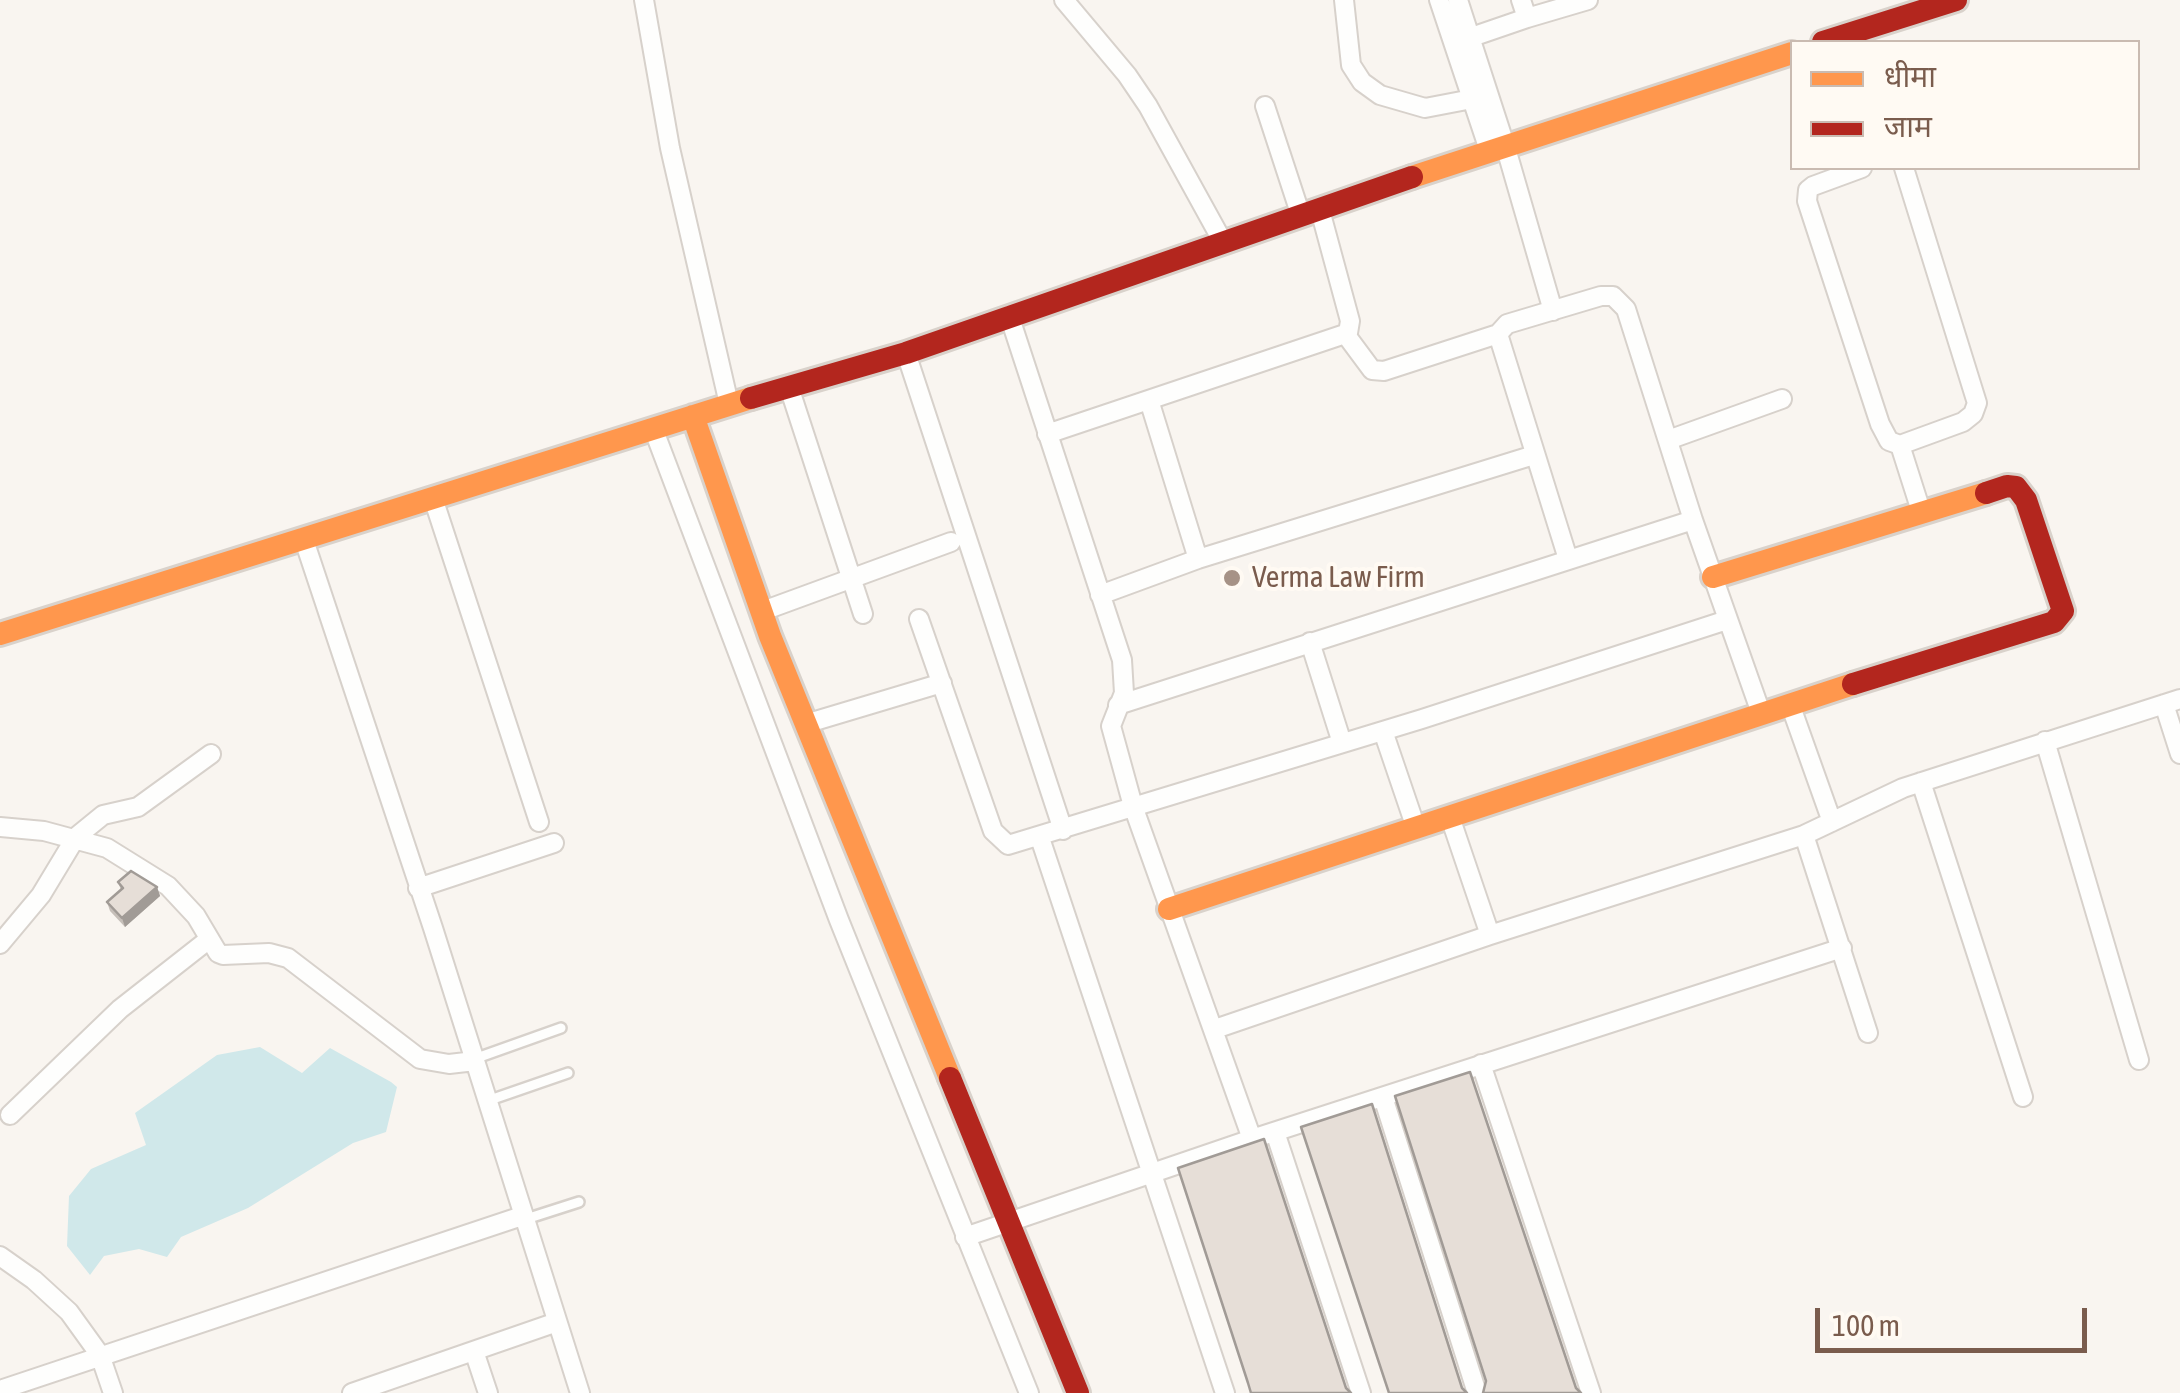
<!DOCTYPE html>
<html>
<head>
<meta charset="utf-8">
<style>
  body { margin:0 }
  #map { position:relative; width:2180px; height:1393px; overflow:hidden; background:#f9f5f0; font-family:"Asap Condensed","Noto Sans Devanagari",sans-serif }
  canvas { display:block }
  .legend { position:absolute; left:1790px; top:40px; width:350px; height:130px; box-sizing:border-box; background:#fffaf3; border:2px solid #cabbb1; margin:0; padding:12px 18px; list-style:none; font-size:30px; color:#7a5c4d }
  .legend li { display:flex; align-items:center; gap:20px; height:50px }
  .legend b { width:50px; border:2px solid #cabbb1 }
  .scale { position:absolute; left:1815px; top:1308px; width:272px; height:45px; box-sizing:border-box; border:5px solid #7a5c4d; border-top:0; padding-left:12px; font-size:30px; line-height:35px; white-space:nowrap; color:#7a5c4d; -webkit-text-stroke:8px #fffaf3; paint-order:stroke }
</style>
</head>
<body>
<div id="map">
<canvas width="2180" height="1393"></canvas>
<ul class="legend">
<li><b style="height:12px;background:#ff974d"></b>धीमा</li>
<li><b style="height:12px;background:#b3261e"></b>जाम</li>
</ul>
<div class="scale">100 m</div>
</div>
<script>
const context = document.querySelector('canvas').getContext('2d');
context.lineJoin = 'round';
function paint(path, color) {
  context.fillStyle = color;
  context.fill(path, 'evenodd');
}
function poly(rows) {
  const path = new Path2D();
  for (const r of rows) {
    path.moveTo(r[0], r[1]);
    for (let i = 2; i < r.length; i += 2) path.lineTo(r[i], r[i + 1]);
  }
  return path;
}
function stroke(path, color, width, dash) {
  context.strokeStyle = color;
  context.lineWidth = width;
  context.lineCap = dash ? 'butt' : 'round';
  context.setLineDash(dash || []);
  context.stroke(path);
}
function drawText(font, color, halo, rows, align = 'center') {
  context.font = font + ' "Asap Condensed",sans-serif';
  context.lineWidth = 8;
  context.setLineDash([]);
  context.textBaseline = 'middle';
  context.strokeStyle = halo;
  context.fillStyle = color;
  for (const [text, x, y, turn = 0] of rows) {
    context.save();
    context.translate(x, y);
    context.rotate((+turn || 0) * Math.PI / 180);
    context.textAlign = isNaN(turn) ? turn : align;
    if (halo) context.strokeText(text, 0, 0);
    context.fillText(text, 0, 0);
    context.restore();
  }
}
paint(poly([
  [260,1047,302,1073,330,1048,391,1082,397,1087,386,1132,353,1143,248,1208,181,1237,167,1257,139,1249,104,1256,90,1275,67,1246,69,1196,91,1169,146,1145,135,1113,217,1055]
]), '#d0e8ea');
const lane = poly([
  [474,1059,561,1028],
  [487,1101,568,1073],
  [526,1219,579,1202]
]);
const street = poly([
  [644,0,670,148,729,404],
  [1064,0,1127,75,1148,106,1224,244],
  [1344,0,1351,65,1362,82,1380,95,1425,108,1472,99],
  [1439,0,1489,150],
  [1458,0,1505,145,1553,311],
  [1527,18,1588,0],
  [1460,41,1527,18,1521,0],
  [1265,106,1301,216],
  [1862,168,1813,186,1808,190,1807,201,1880,424,1889,441,1900,445,1963,422,1973,414,1977,403,1904,168],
  [1009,315,1122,660,1124,693,1111,726,1133,806,1252,1139],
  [1346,335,1372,370,1384,371,1498,334],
  [906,353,1063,830],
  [789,387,863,614],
  [1149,400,1198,559],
  [653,428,839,920,1029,1393],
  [1047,434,1348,333,1350,321,1320,210],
  [1668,440,1782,399],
  [1900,445,1921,511],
  [433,498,539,822],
  [303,537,433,928,580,1393],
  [1568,559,1498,334,1507,324,1601,296,1613,296,1626,309,1693,520,1761,713],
  [1100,595,1198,559,1534,455],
  [760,612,951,542],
  [919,619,993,831,1008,845,1422,719,1727,620],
  [1310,642,1342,743],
  [1790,704,1832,822],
  [2164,704,2180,754],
  [1118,705,1693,520],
  [805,724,942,683],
  [1383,731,1416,828],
  [2045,741,2139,1060],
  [1921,782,2023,1097],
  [1450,817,1490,935],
  [0,827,44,831,107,848,168,886,196,916,218,953,223,955,269,953,288,958,420,1059,449,1064,475,1061],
  [1804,835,1868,1033],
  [1040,838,1225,1393],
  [418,888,554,843],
  [0,944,41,895,76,837,103,815,138,807,211,754],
  [1215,1029,1490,935,1804,835,1903,788,2180,699],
  [1481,1064,1591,1393],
  [1383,1097,1477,1393],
  [10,1115,120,1009,208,940],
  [1275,1132,1361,1393],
  [965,1237,1252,1139,1842,948],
  [0,1256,34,1280,69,1312,100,1355,113,1393],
  [474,1351,488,1393],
  [0,1390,522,1216],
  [352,1393,557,1322]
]);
const slow = poly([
  [1412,177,1792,53],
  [693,416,770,636,950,1078],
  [1713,577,1986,493],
  [0,634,751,398],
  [1169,909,1853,684]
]);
const jam = poly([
  [1823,42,1956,0],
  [751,398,906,353,1412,177],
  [1853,684,2054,622,2063,611,2026,500,2016,487,2007,486,1986,493],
  [950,1078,1078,1393]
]);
stroke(lane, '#d7d1cb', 14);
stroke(street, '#d7d1cb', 22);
stroke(slow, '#d9d2cb', 28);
stroke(jam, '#d9d2cb', 28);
stroke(lane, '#fefefd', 9);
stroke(street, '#fefefd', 18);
stroke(slow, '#ff974d', 22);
stroke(jam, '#b3261e', 22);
paint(poly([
  [118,882,157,887,160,896,125,927,110,911,107,902,121,890]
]), '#c6bfb9');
paint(poly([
  [157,887,160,896,125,927,122,918]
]), '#a19b96');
const building = poly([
  [131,871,157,887,122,918,107,902,123,888,118,882,131,871],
  [1470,1072,1576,1388,1581,1393,1483,1393,1486,1381,1395,1096,1470,1072],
  [1372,1104,1462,1388,1467,1393,1389,1393,1301,1127,1372,1104],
  [1264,1139,1346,1388,1351,1393,1251,1393,1248,1383,1178,1168,1264,1139]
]);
paint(building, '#e6ded7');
stroke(building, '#a19b96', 2.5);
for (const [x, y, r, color] of [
  [1232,578,10,"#a69286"]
]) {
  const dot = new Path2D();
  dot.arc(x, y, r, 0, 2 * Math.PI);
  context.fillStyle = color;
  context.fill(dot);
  stroke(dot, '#fffaf3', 4);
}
drawText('30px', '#7a5c4d', '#fffaf3', [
  ["Verma Law Firm",1252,578]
], 'left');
</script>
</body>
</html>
